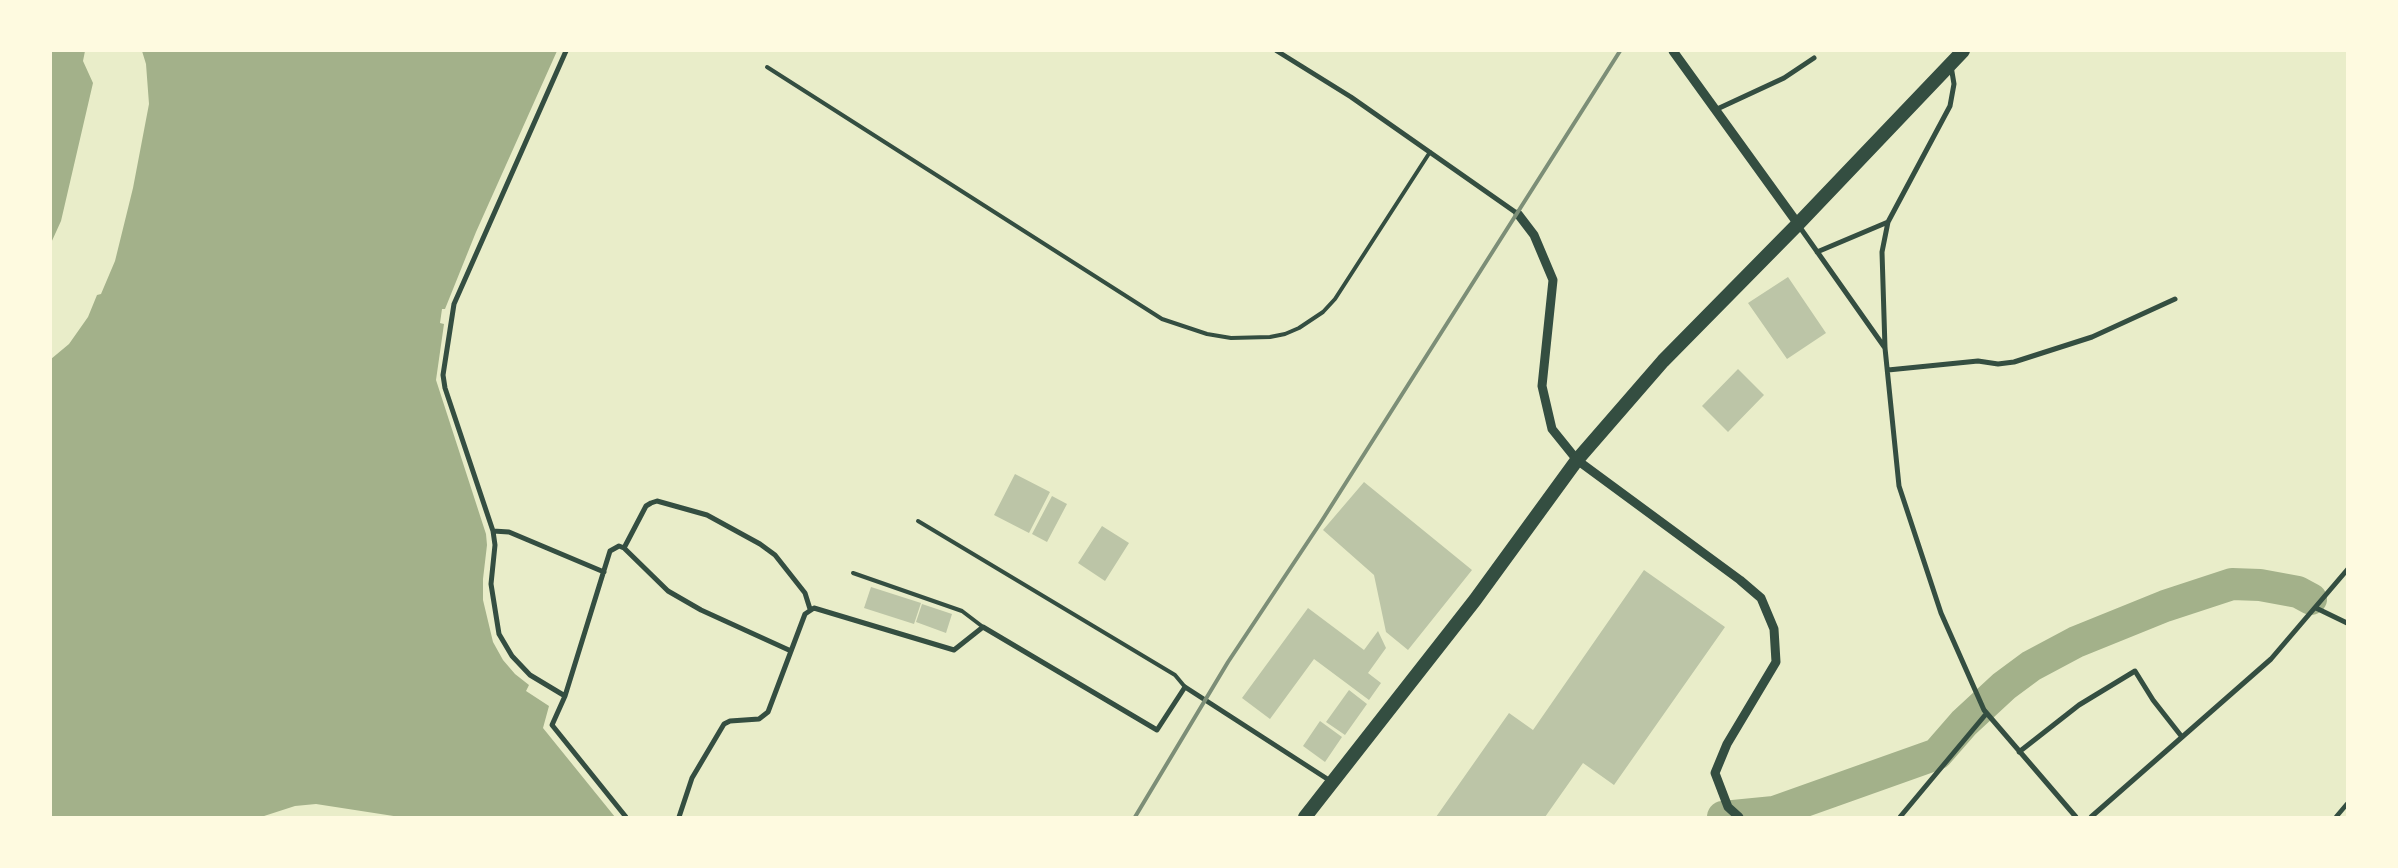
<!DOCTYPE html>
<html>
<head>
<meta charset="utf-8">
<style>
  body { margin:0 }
  #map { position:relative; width:2398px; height:868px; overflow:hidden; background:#e9edc9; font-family:Georgia,serif }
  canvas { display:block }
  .frame { position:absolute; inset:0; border:52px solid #fefae0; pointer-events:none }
</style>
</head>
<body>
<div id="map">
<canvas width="2398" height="868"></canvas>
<div class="frame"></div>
</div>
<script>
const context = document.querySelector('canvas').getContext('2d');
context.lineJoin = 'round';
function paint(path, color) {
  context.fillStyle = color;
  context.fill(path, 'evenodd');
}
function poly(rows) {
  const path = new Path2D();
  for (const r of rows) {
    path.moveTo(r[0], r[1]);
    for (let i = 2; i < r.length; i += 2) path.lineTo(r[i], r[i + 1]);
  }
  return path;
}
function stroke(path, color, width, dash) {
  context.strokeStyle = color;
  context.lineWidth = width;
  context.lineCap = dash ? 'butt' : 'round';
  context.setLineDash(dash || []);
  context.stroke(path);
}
paint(poly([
  [51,51,85,51,83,61,93,83,61,221,51,243],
  [142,51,557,51,476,232,445,309,442,309,440,323,444,324,436,380,486,534,487,545,483,579,483,600,493,642,503,660,515,674,529,685,526,691,549,706,543,728,615,817,400,817,316,804,295,806,261,817,51,817,51,359,69,344,88,317,97,295,101,294,115,261,133,188,149,104,146,64]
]), '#a3b18a');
stroke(poly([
  [1723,817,1774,812,1937,754,1964,723,2004,686,2031,666,2076,642,2165,606,2232,584,2260,585,2298,592,2311,599]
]), '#a3b18a', 32);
paint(poly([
  [1788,277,1826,333,1787,359,1748,303],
  [1738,369,1764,395,1728,432,1702,406],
  [1015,474,1050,492,1029,533,994,515],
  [1364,482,1472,570,1408,650,1386,632,1374,575,1323,530],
  [1052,496,1067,504,1047,542,1032,534],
  [1102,526,1129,543,1105,581,1078,563],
  [1644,570,1725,627,1614,785,1583,763,1545,817,1436,817,1509,713,1533,730],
  [871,587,921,603,914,624,864,608],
  [922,604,952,614,946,633,916,622],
  [1308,608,1364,650,1378,631,1386,648,1368,673,1381,683,1369,700,1314,659,1270,719,1242,698],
  [1349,690,1367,704,1345,735,1326,722],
  [1320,721,1342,737,1325,762,1303,746]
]), '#bcc5a7');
stroke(poly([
  [767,67,1162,319,1207,334,1231,338,1270,337,1285,334,1299,328,1323,312,1335,299,1430,152],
  [918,521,1175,675,1185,687],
  [853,573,962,611,983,627]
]), '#344e41', 4);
stroke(poly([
  [2336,817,2347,804]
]), '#344e41', 4.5);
stroke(poly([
  [1277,51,1351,97,1518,214],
  [1951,66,1954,84,1950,106,1888,222,1882,252,1885,348,1899,486,1941,613,1984,710,2076,817],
  [1715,110,1784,78,1814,58],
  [1799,226,1885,348],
  [1817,252,1888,222],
  [1888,370,1978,361,1998,364,2014,362,2092,337,2175,299],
  [493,531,509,532,604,572],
  [624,548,646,506,651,503,657,501,707,515,760,544,775,555,805,593,810,609],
  [2316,608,2347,623],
  [565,696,530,675,512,656,499,634,491,584,495,545,493,531,445,388,443,375,454,304,566,51],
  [2019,752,2079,705,2135,671,2153,700,2182,737],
  [626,817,552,725,565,696,610,551,619,546,624,548,668,591,701,610,791,651],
  [679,817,692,778,724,724,730,721,759,719,768,712,805,614,814,608,954,650,983,627,1157,730,1185,687,1332,782],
  [1900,817,1986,714],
  [2091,817,2271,659,2347,570]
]), '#344e41', 5);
stroke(poly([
  [1673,51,1798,224],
  [1518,214,1534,235,1553,280,1542,386,1552,429,1577,460,1740,580,1761,598,1774,629,1776,662,1727,744,1715,773,1728,807,1739,817]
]), '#344e41', 9);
stroke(poly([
  [1305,817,1475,600,1577,460,1663,361,1798,224,1963,51]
]), '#344e41', 14);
stroke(poly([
  [1135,817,1228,662,1321,522,1620,51]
]), '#7c8e77', 4);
</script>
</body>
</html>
